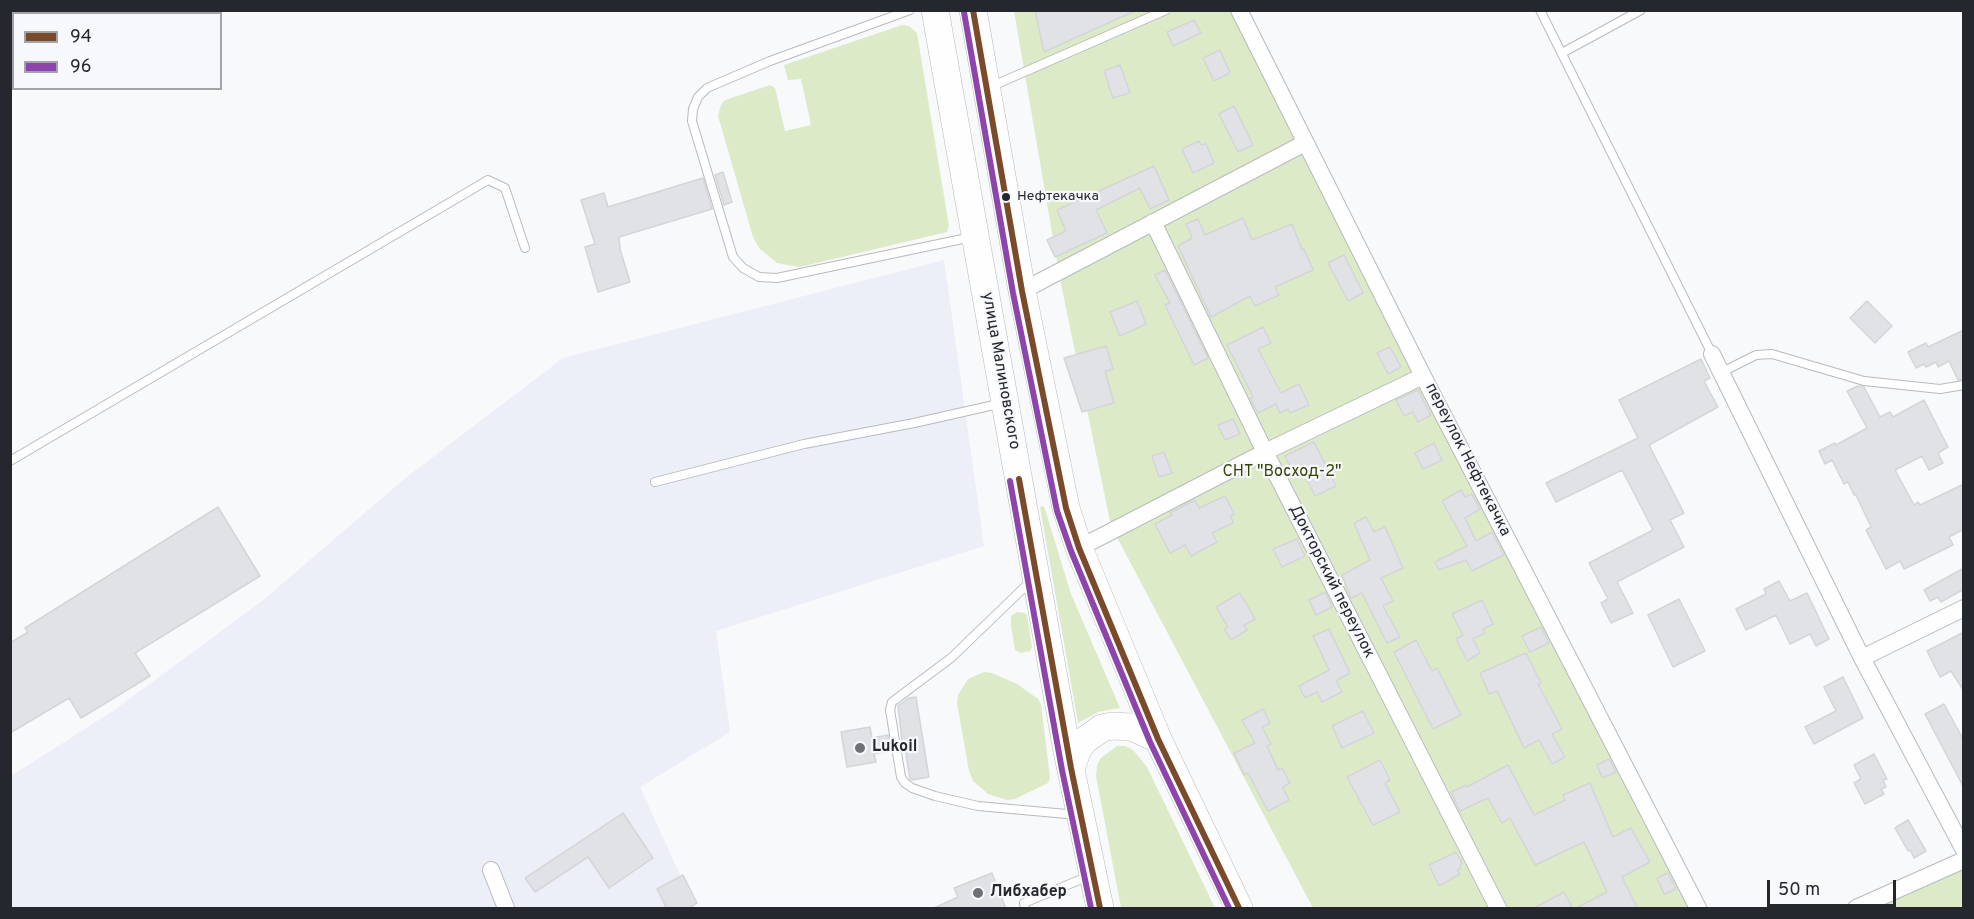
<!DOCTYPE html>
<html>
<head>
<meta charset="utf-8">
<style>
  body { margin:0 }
  #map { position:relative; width:1974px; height:919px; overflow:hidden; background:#f8f9fb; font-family:Overpass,sans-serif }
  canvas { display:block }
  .frame { position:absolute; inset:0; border:12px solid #25272e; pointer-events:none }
  .legend { position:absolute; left:12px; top:12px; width:210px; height:78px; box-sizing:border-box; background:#f7f8fc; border:2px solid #a3a4aa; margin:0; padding:8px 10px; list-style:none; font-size:18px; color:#25272e }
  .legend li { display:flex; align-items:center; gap:12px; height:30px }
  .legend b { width:30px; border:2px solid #a3a4aa }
  .scale { position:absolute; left:1767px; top:880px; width:129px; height:27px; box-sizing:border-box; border:3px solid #25272e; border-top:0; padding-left:8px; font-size:18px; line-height:21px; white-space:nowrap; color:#25272e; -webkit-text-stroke:4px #f7f8fc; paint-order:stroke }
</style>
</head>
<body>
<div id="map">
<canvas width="1974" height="919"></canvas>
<div class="frame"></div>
<ul class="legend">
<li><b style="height:8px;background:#7a4b2a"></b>94</li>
<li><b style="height:8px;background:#8e44ad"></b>96</li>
</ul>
<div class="scale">50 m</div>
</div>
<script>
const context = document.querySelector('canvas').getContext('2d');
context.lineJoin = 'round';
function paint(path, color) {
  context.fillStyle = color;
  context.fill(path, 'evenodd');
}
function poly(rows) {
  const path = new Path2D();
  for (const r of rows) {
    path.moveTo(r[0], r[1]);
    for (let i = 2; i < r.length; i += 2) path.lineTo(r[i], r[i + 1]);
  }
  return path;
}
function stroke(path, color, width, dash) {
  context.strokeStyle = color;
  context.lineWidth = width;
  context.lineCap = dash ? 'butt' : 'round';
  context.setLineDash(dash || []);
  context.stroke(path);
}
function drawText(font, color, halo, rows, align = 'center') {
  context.font = font + ' Overpass,sans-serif';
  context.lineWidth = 4.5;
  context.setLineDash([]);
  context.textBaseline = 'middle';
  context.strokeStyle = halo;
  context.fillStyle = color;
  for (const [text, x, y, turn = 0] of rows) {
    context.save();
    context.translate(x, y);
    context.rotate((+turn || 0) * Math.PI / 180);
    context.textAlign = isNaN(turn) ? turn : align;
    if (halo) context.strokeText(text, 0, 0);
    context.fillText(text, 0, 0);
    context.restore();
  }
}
paint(poly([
  [944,260,984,546,716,631,730,732,640,787,695,908,11,908,11,776,113,711,262,601,403,480,563,358]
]), '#eceef8');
paint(poly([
  [1014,11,1244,11,1699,908,1313,908,1111,526,1060,279],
  [902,25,909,26,917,33,949,226,947,232,800,267,777,263,759,248,753,237,718,116,721,105,725,100,770,85,775,88,785,131,811,125,801,79,788,80,784,65],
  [1044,506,1071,594,1120,708,1098,712,1078,723,1040,507],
  [1017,612,1025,613,1027,615,1032,647,1030,651,1021,653,1015,650,1011,625,1011,616],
  [984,672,992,673,1017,684,1038,699,1041,704,1050,778,1048,783,1015,799,1007,800,988,794,973,781,969,771,957,703,958,695,968,679],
  [1117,746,1125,746,1133,750,1147,767,1215,908,1121,908,1096,776,1097,765,1101,758],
  [1963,866,1963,908,1877,908]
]), '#dceac7');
const building = poly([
  [1035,10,1137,10,1044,52,1035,10],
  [1194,20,1201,33,1173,46,1167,32,1194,20],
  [1220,50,1230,73,1214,81,1203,58,1220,50],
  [1120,65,1130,93,1113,98,1104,71,1120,65],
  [1234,106,1253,145,1238,152,1219,114,1234,106],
  [1199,141,1201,145,1206,144,1214,163,1193,173,1182,149,1199,141],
  [1154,166,1169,200,1150,209,1140,188,1096,210,1107,233,1055,257,1047,240,1066,231,1057,210,1154,166],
  [723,172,732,202,724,205,715,175,723,172],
  [703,178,712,209,619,237,620,249,630,282,598,292,585,247,595,244,581,200,604,193,608,207,703,178],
  [1243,218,1252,240,1292,224,1302,250,1304,249,1313,270,1275,287,1279,295,1255,306,1250,296,1211,317,1178,246,1192,238,1186,224,1198,219,1205,235,1243,218],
  [1344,255,1363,293,1348,301,1328,263,1344,255],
  [1165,270,1208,358,1194,365,1165,305,1170,303,1155,275,1165,270],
  [1137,301,1146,324,1120,336,1110,312,1137,301],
  [1867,301,1892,326,1875,343,1850,318,1867,301],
  [1263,327,1271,343,1258,349,1281,393,1299,384,1309,405,1290,413,1288,409,1280,413,1276,404,1258,413,1250,398,1253,397,1227,345,1263,327],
  [1964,330,1964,379,1958,380,1949,361,1938,367,1936,362,1926,367,1924,364,1916,368,1908,352,1926,343,1928,347,1964,330],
  [1106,346,1113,369,1105,371,1114,403,1082,412,1064,358,1106,346],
  [1390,347,1401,367,1388,374,1377,353,1390,347],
  [1701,359,1710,378,1704,381,1718,407,1649,445,1684,513,1670,520,1684,547,1617,582,1633,613,1611,623,1601,603,1608,599,1589,563,1653,530,1622,470,1556,502,1546,483,1638,438,1619,400,1701,359],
  [1858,386,1864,387,1880,417,1890,412,1893,417,1924,400,1948,447,1938,453,1943,463,1929,470,1922,456,1895,470,1914,505,1918,502,1920,505,1964,484,1964,529,1949,537,1953,545,1904,569,1900,561,1886,569,1866,530,1871,527,1856,495,1854,495,1848,482,1844,484,1832,460,1825,464,1819,451,1835,443,1836,445,1867,428,1847,391,1858,386],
  [1418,390,1431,415,1418,422,1413,412,1404,416,1396,400,1418,390],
  [1233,419,1240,434,1225,440,1218,425,1233,419],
  [1314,442,1336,486,1315,496,1304,473,1295,477,1285,456,1314,442],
  [1434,443,1442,460,1423,469,1415,453,1434,443],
  [1164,452,1172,473,1159,477,1152,456,1164,452],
  [1461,490,1465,497,1472,494,1480,509,1465,518,1476,541,1492,532,1504,555,1472,571,1466,560,1439,570,1435,562,1467,546,1442,501,1461,490],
  [1225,496,1234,514,1231,516,1233,523,1212,533,1217,542,1191,556,1185,545,1170,553,1155,524,1172,515,1170,513,1195,500,1199,508,1225,496],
  [218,507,260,576,135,653,150,676,81,718,69,698,10,733,10,643,28,632,25,628,218,507],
  [1366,517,1374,532,1385,527,1403,568,1381,578,1393,601,1383,606,1400,637,1387,643,1362,593,1351,598,1342,575,1370,560,1354,523,1366,517],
  [1297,539,1305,556,1282,567,1273,549,1297,539],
  [1964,568,1964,589,1941,602,1938,597,1930,601,1924,590,1964,568],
  [1779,581,1790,601,1807,593,1829,639,1816,646,1810,634,1790,644,1776,615,1746,630,1736,609,1766,594,1764,589,1779,581],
  [1325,592,1332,607,1316,615,1309,600,1325,592],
  [1240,593,1255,619,1244,625,1247,630,1231,640,1224,629,1228,627,1216,607,1240,593],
  [1679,599,1705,651,1673,667,1648,615,1679,599],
  [1482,600,1493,624,1483,629,1485,633,1473,639,1480,653,1467,661,1456,639,1463,635,1452,614,1482,600],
  [1541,627,1549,643,1530,652,1522,636,1541,627],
  [1329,629,1350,673,1336,681,1342,692,1322,702,1317,692,1305,698,1299,686,1329,670,1313,636,1329,629],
  [1964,632,1964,691,1951,671,1940,677,1927,651,1964,632],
  [1416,640,1432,671,1437,668,1461,715,1433,729,1394,652,1416,640],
  [1526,653,1541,683,1538,684,1562,729,1552,734,1565,757,1552,764,1539,740,1524,748,1497,691,1489,694,1480,673,1526,653],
  [1843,677,1863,718,1814,744,1805,727,1836,711,1824,687,1843,677],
  [916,697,929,777,912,780,910,779,905,748,903,749,898,706,908,698,916,697],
  [1944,704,1964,741,1964,788,1925,714,1944,704],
  [1263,709,1270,723,1262,727,1271,744,1267,746,1278,770,1282,768,1290,783,1283,787,1289,800,1268,811,1248,773,1244,775,1234,753,1255,743,1242,720,1263,709],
  [1363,711,1374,733,1342,748,1332,726,1363,711],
  [870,727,872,738,888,735,890,751,874,754,876,762,847,767,841,732,870,727],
  [1874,754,1887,779,1883,780,1886,787,1881,789,1884,794,1865,804,1854,783,1861,779,1854,765,1874,754],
  [1609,759,1616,772,1602,778,1597,765,1609,759],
  [1380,760,1390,780,1385,783,1400,812,1373,825,1347,777,1380,760],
  [1508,765,1534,815,1565,800,1563,795,1590,783,1613,837,1631,828,1650,862,1622,877,1638,909,1574,909,1607,892,1584,842,1535,865,1510,818,1502,823,1488,798,1460,811,1451,792,1466,785,1467,787,1508,765],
  [623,813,653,858,609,888,588,857,535,892,525,878,623,813],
  [1908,820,1926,851,1914,858,1910,850,1908,851,1895,828,1908,820],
  [1456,852,1462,863,1460,865,1461,868,1457,870,1460,874,1439,886,1429,865,1456,852],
  [992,873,1006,909,932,909,958,897,954,888,992,873],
  [1668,873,1676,889,1664,894,1657,878,1668,873],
  [683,875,697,903,686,909,667,909,657,889,683,875],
  [1564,892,1573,909,1532,909,1564,892]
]);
paint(building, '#e0e2e6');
stroke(building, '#d4d5d9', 1.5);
const service = poly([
  [910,10,770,61,707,88,698,97,693,109,692,121,733,257,743,268,759,277,777,278,972,237],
  [1540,10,1712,354],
  [1562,53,1641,10],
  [990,87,1166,10],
  [1722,372,1756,355,1772,354,1864,381,1940,389,1964,385],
  [10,461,488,180,505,188,525,248],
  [655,482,804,444,914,423,1003,403],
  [1032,580,951,658,892,702,890,710,901,777,905,783,912,788,935,796,978,806,1078,815],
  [1025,908,1024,903,1089,876]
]);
const minor = poly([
  [1239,10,1423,376,1698,908],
  [1153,222,1265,452,1498,908],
  [1022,291,1305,143],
  [1712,354,1862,658,1964,850],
  [1079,548,1265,452,1423,376],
  [1862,658,1964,608],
  [491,870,506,908],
  [1856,908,1964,860]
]);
const trunk = poly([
  [935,10,1067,751,1100,908],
  [973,10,1022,291,1066,508,1079,548,1158,739,1239,908],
  [1071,768,1078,749,1085,740,1102,728,1112,726,1132,727,1158,739]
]);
stroke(service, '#b8babe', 10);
stroke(minor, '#b8babe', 18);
stroke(trunk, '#b8babe', 28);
stroke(service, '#fefefe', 8);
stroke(minor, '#fefefe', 16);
stroke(trunk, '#fefefe', 27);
stroke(poly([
  [973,10,1022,291,1066,508,1079,548,1158,739,1239,908],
  [1019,479,1071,768,1100,908]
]), '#7a4b2a', 6);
stroke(poly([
  [964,12,1013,293,1057,511,1071,551,1150,742,1229,908],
  [1010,481,1062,770,1091,908]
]), '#8e44ad', 6);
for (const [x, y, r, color] of [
  [1006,197,5,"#25272e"],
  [860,748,6,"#6f7076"],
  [978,893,6,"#6f7076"]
]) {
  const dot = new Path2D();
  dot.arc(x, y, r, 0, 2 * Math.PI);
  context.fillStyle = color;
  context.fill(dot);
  stroke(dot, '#f7f8fc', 2);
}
drawText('14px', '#25272e', '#f7f8fc', [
  ["Нефтекачка",1017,197]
], 'left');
drawText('16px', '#25272e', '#f7f8fc', [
  ["улица Малиновского",1000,371,80],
  ["переулок Нефтекачка",1467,460,63],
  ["Докторский переулок",1331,582,63]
]);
drawText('16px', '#334505', '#f7f8fc', [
  ["СНТ \"Восход-2\"",1282,473]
]);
drawText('bold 16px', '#25272e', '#f7f8fc', [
  ["Lukoil",872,748],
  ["Либхабер",990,893]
], 'left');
</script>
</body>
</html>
